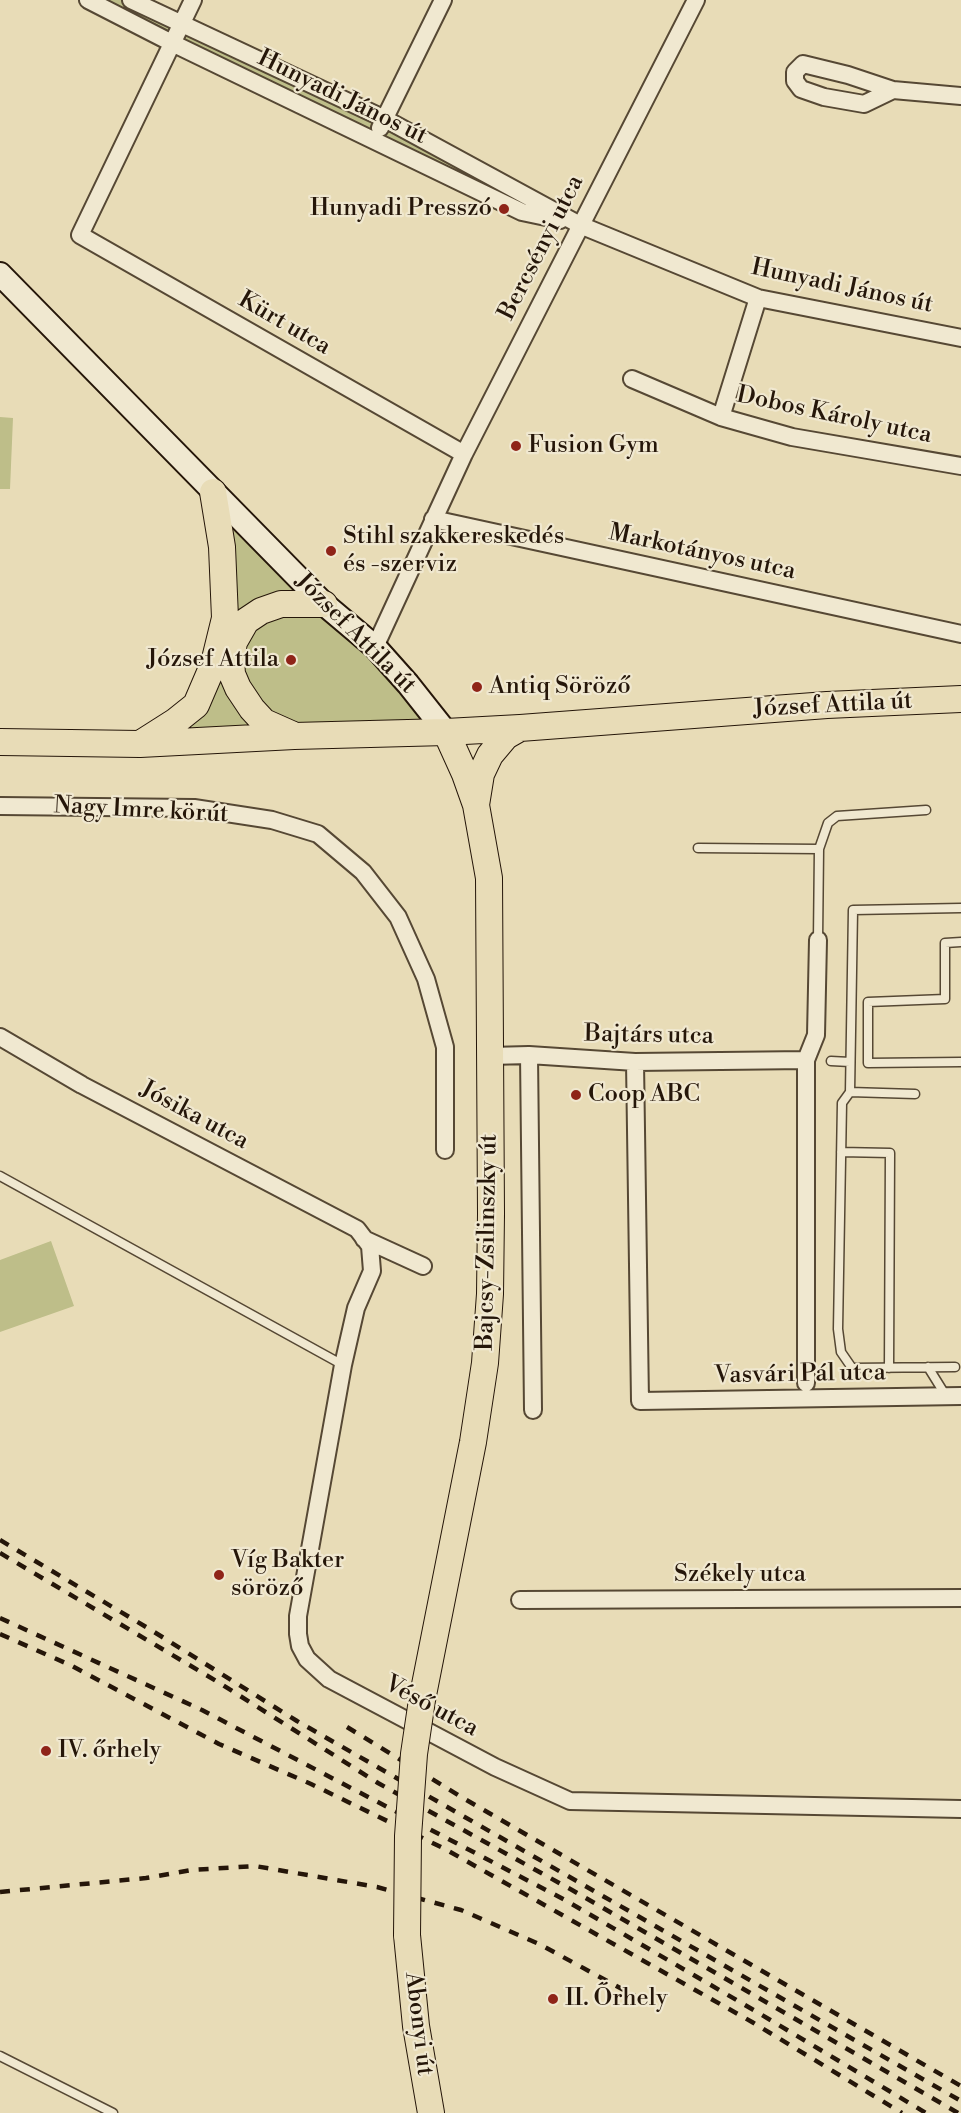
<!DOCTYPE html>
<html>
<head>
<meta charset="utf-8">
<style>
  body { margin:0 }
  canvas { display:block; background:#e8dcb7 }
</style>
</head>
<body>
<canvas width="961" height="2113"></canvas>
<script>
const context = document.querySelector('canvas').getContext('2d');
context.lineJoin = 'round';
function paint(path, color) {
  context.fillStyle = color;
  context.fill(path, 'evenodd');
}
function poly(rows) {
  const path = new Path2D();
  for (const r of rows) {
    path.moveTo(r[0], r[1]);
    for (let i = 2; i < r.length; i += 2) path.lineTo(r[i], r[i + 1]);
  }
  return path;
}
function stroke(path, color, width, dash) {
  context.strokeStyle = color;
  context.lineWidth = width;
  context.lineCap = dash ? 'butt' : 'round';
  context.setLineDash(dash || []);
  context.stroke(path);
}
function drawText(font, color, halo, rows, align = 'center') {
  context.font = font + ' "Libre Bodoni",serif';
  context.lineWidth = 4.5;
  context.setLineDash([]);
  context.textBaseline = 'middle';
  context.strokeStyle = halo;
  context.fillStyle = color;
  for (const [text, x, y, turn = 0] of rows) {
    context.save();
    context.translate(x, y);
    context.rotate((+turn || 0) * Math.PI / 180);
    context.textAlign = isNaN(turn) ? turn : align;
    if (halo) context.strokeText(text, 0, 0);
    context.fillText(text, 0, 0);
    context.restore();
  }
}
paint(poly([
  [88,0,131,0,580,225,522,212],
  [0,417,13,418,10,489,0,489],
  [213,492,446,732,140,744,176,721,214,663],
  [51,1241,74,1306,0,1332,0,1260]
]), '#bebe89');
const lane = poly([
  [698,848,819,849],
  [818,940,819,849,828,823,837,816,926,810],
  [961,942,945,943,945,999,868,1002,868,1063,961,1062],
  [831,1061,850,1062],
  [850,1092,842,1103,838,1329,841,1352,852,1368,955,1367],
  [915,1094,850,1092,853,910,961,908],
  [841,1152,890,1153,889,1368],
  [0,1176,343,1365],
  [928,1367,946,1396],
  [0,2056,113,2113]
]);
const street = poly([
  [88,0,172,43,522,212,560,220],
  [131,0,385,119,580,225,758,298,961,338],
  [193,0,80,235,464,454],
  [893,90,864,104,824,97,801,89,795,81,795,72,803,64,848,75,893,90,961,96],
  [380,128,443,0],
  [632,379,721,417,792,437,961,466],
  [721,417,758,298],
  [433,519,961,634],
  [375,647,464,454,696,0],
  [0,806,194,808,272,820,318,834,363,872,398,917,426,979,445,1047,445,1150],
  [0,1037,82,1085,357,1229,370,1246,372,1271,356,1308,343,1365,298,1616,298,1634,300,1646,307,1659,329,1679,495,1767,570,1801,961,1809],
  [529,1055,533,1410],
  [490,1056,529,1055,635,1062,806,1060],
  [635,1062,640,1401,961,1396],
  [364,1239,423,1266],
  [806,1383,806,1060,816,1035,818,940],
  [520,1600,961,1598]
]);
const secondary = poly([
  [0,274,324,604,375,647,408,684,446,732]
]);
const primary = poly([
  [446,732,465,774,476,805,489,878,491,1214],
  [291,734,264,722,252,709,238,688,232,674,231,660,234,642,246,621,261,611,281,604,324,604],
  [0,742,140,744,294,736,446,732,520,728,827,705,961,699],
  [143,742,176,721,196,705,214,663,225,618,222,547,213,492],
  [476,805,481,774,490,755,506,736,520,728],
  [407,1935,416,2026,431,2113]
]);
stroke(lane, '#564834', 11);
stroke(street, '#564834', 20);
stroke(secondary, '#251609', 26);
stroke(primary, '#251609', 28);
stroke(lane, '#f0e8d0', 8);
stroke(street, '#f0e8d0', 16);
stroke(secondary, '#f0e8d0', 22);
stroke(primary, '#e8dcb7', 26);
stroke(poly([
  [0,1540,151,1630,297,1721,961,2101],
  [0,1553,218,1682,378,1783,572,1890,958,2113],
  [0,1618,202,1710,565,1900,757,2012,926,2113],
  [0,1634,70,1665,219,1744,311,1784,445,1849,752,2022,902,2113],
  [347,1727,463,1798,961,2086],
  [0,1892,146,1878,191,1870,255,1866,377,1887,461,1910,539,1944,635,1996]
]), '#251609', 4.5, [10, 10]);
const primaryBridge = poly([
  [407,1935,408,1836,414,1754,422,1700,473,1442,485,1363,490,1294,491,1214]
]);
stroke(primaryBridge, '#251609', 28, []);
stroke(primaryBridge, '#e8dcb7', 26);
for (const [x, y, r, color] of [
  [504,209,6,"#8f2418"],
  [516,446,6,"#8f2418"],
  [331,551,6,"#8f2418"],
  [291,660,6,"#8f2418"],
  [477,687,6,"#8f2418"],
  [576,1095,6,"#8f2418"],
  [219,1575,6,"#8f2418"],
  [46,1751,6,"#8f2418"],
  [553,1999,6,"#8f2418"]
]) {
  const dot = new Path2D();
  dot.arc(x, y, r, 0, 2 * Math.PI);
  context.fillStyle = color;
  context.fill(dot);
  stroke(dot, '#f0e8d0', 2);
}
drawText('24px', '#251609', '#f0e8d0', [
  ["Hunyadi János út",342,98,26],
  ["Bercsényi utca",542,248,-63],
  ["Hunyadi János út",842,287,12],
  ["Kürt utca",284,324,30],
  ["Dobos Károly utca",834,416,12],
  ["Markotányos utca",702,553,12],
  ["József Attila út",355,634,45],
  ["József Attila út",833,706,-3],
  ["Nagy Imre körút",141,811,3],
  ["Bajtárs utca",649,1036,1],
  ["Jósika utca",194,1116,28],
  ["Bajcsy-Zsilinszky út",488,1242,-89],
  ["Vasvári Pál utca",800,1375,-1],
  ["Székely utca",740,1575],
  ["Véső utca",431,1707,28],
  ["Abonyi út",418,2024,83]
]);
drawText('24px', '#251609', '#f0e8d0', [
  ["Hunyadi Presszó",492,209,"right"],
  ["Fusion Gym",528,446],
  ["Stihl szakkereskedés",343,537],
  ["és -szerviz",343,565],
  ["József Attila",279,660,"right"],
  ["Antiq Söröző",489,687],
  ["Coop ABC",588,1095],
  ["Víg Bakter",231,1561],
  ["söröző",231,1589],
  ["IV. őrhely",58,1751],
  ["II. Őrhely",565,1999]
], 'left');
</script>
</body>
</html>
